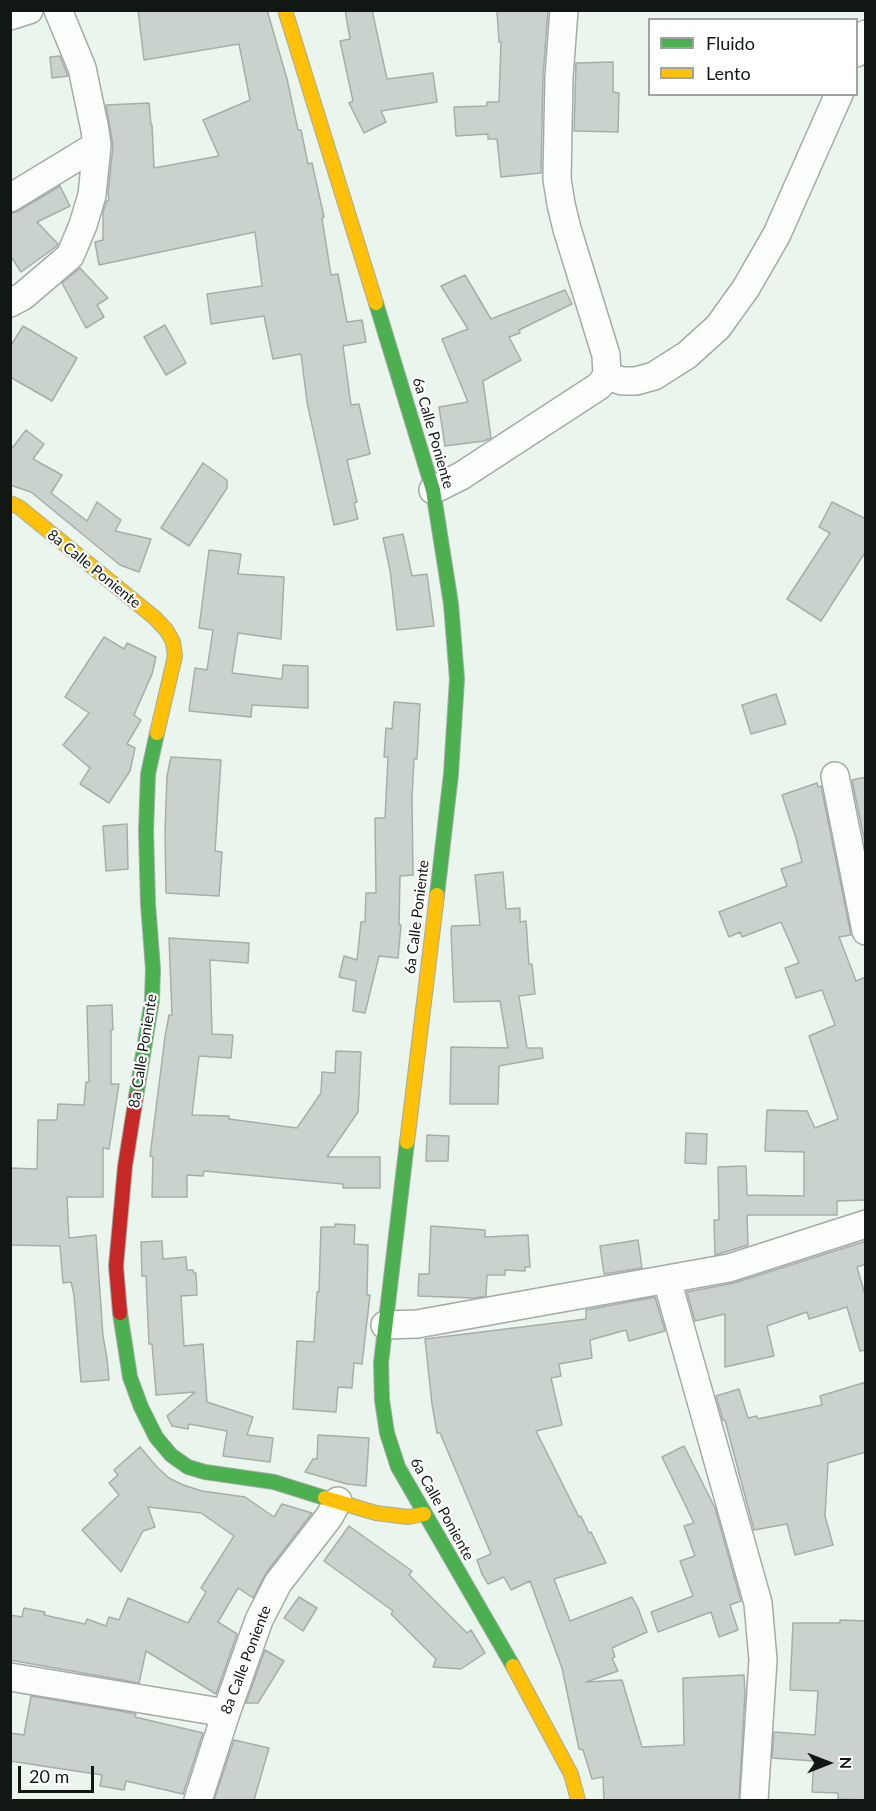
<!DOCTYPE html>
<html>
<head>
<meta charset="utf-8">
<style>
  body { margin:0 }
  #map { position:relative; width:876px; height:1811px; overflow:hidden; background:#eaf5ed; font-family:Lato,sans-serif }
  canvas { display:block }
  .frame { position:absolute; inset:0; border:12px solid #111814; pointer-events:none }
  .legend { position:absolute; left:648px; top:18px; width:210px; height:78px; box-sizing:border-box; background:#fff; border:2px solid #a0a3a1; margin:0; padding:8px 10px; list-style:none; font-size:18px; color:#111814 }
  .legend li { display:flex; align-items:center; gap:12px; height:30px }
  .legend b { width:30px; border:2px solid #a0a3a1 }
  .north { position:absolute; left:798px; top:1733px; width:60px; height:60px; -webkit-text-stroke:4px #fff; paint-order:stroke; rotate:90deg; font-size:16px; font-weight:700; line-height:24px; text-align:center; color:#111814 }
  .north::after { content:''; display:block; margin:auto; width:21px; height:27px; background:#111814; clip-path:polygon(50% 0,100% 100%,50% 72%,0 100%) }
  .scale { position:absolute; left:18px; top:1766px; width:76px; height:27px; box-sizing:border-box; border:3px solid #111814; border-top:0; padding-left:8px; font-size:18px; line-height:21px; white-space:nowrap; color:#111814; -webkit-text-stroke:4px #fff; paint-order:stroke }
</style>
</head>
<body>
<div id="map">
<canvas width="876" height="1811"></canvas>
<div class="frame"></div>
<ul class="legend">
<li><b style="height:8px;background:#4caf50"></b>Fluido</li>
<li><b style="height:8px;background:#ffc107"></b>Lento</li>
</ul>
<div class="north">N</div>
<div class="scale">20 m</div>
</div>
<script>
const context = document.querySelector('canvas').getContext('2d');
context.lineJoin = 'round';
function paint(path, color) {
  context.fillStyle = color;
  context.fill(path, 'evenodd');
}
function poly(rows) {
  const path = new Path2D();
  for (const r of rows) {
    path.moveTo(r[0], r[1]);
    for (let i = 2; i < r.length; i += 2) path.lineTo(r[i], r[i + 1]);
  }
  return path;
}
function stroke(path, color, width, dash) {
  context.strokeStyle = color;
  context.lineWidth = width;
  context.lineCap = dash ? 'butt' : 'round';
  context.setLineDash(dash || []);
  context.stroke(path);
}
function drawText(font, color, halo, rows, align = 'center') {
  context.font = font + ' Lato,sans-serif';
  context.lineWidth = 4.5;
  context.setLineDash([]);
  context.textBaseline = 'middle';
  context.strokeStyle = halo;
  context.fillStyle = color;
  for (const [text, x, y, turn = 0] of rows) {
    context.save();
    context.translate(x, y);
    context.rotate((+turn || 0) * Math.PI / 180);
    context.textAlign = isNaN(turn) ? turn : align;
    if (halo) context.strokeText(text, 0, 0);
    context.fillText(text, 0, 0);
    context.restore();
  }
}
const building = poly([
  [138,10,267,10,287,79,298,130,301,130,308,164,312,163,324,217,322,218,331,275,338,274,347,322,362,320,366,342,343,346,351,405,359,404,370,454,347,460,357,502,354,503,358,519,334,525,307,402,301,354,273,359,264,316,211,324,207,294,262,286,255,232,99,265,95,242,103,240,103,212,107,201,109,200,108,193,113,146,106,105,149,103,151,125,152,125,154,168,219,156,203,120,250,100,239,44,144,60,138,10],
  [345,10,372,10,387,79,433,73,437,102,381,111,386,122,364,133,349,103,353,101,340,41,350,39,345,10],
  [548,10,543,76,541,173,501,177,497,139,488,139,488,134,456,136,454,107,487,106,487,102,499,102,501,42,499,42,497,11,548,10],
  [60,56,68,76,52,78,50,57,60,56],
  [613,62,613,92,619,93,618,132,574,131,576,63,613,62],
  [60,186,70,206,37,222,58,244,57,246,21,272,10,255,10,214,18,211,60,186],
  [80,268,108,298,97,305,104,317,86,328,62,283,80,268],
  [465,275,491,319,565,290,572,304,519,330,520,333,509,337,521,360,483,381,491,438,484,441,445,446,439,407,468,402,442,339,468,329,441,286,465,275],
  [165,325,186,363,166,375,144,337,165,325],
  [23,326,77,358,52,401,10,377,10,347,23,326],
  [26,430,44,444,33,459,62,475,51,493,87,521,97,502,121,520,115,531,151,539,139,572,120,565,31,492,10,485,10,446,13,447,26,430],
  [203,463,227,480,227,488,189,546,161,528,203,463],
  [832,502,866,519,866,551,821,621,787,599,830,533,819,527,832,502],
  [403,534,412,576,427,574,434,626,397,630,390,570,383,538,403,534],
  [209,550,241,554,238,574,284,577,281,639,238,633,232,673,282,679,283,665,308,666,308,708,252,705,251,717,189,711,195,668,207,670,213,630,199,628,209,550],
  [104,637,124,649,127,643,156,657,152,674,134,715,141,720,127,744,135,748,130,771,109,803,80,784,90,768,63,745,89,713,65,697,104,637],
  [776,694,786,724,751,734,742,705,776,694],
  [394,702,420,704,417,759,414,759,412,798,413,875,400,876,399,925,401,925,398,958,379,956,365,1013,353,1011,356,981,339,977,344,956,357,960,361,922,365,922,366,893,376,893,375,818,385,818,388,757,384,757,386,728,392,729,394,702],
  [171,757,221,760,215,851,222,852,219,896,166,893,165,831,167,776,171,757],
  [866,777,866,848,852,780,866,777],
  [817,783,818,787,821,786,851,935,839,937,856,981,866,977,865,1200,837,1201,837,1215,747,1215,748,1245,715,1255,714,1220,719,1220,718,1167,746,1166,747,1195,804,1196,804,1152,765,1151,767,1110,807,1111,815,1128,838,1119,809,1036,835,1025,822,990,796,998,785,968,799,963,781,922,742,937,740,932,729,937,719,912,787,886,781,869,802,862,796,838,782,795,817,783],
  [127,824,128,869,106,871,103,826,127,824],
  [503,872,506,909,520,908,520,922,526,921,529,964,532,964,535,994,519,996,527,1048,542,1048,543,1058,499,1066,498,1104,450,1104,451,1047,508,1048,500,1001,454,1002,451,930,452,926,480,925,475,875,503,872],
  [169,938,249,943,248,963,210,960,212,1034,233,1035,231,1058,199,1056,192,1115,229,1116,229,1119,297,1128,321,1093,322,1072,335,1073,336,1051,361,1052,358,1112,327,1157,380,1157,380,1188,343,1188,343,1184,204,1171,203,1176,187,1175,187,1197,152,1197,153,1157,150,1156,165,1037,169,1015,172,1015,169,938],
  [112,1005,113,1030,111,1030,111,1084,119,1084,109,1149,103,1148,103,1197,67,1197,69,1238,96,1235,103,1336,107,1358,109,1380,81,1382,74,1295,71,1282,63,1283,60,1246,10,1245,10,1168,37,1169,38,1120,57,1120,58,1104,84,1105,86,1082,89,1082,87,1006,112,1005],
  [686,1133,707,1134,706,1164,685,1163,686,1133],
  [427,1135,449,1136,448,1161,426,1161,427,1135],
  [335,1224,355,1225,354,1244,368,1245,367,1295,370,1295,362,1364,354,1363,352,1388,338,1387,336,1412,293,1409,297,1341,314,1342,317,1292,319,1292,321,1227,335,1227,335,1224],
  [431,1226,485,1230,485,1237,528,1235,530,1267,525,1267,525,1271,505,1270,505,1275,487,1275,486,1296,474,1298,418,1296,419,1274,429,1274,431,1226],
  [638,1240,642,1268,604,1274,600,1246,638,1240],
  [162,1241,163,1259,186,1257,187,1270,193,1270,194,1273,196,1273,197,1295,181,1296,184,1346,203,1344,207,1402,253,1417,247,1435,273,1438,270,1462,223,1456,227,1431,189,1424,188,1429,172,1426,167,1416,195,1392,156,1395,156,1392,152,1344,149,1344,146,1276,142,1276,141,1242,162,1241],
  [866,1241,866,1264,857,1267,866,1298,866,1350,860,1351,847,1307,809,1319,807,1312,767,1326,774,1356,725,1367,725,1314,695,1321,687,1292,734,1283,866,1241],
  [655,1297,665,1331,629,1341,626,1330,590,1340,592,1358,559,1364,561,1376,551,1378,562,1425,536,1431,579,1517,581,1516,589,1533,591,1532,606,1563,554,1579,570,1621,632,1597,638,1608,647,1632,612,1648,615,1657,612,1658,618,1671,586,1682,622,1680,642,1747,684,1745,683,1678,744,1675,745,1693,739,1800,604,1800,603,1777,592,1779,583,1750,579,1749,562,1668,530,1581,511,1590,504,1577,488,1584,482,1574,477,1560,491,1554,440,1433,437,1433,432,1404,425,1339,586,1319,586,1310,655,1297],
  [866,1382,866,1452,828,1463,825,1516,833,1545,795,1555,787,1524,754,1530,725,1420,723,1420,716,1396,739,1389,748,1418,757,1416,758,1419,822,1405,820,1396,866,1382],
  [318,1435,369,1438,366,1486,347,1484,305,1472,313,1459,317,1459,318,1435],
  [684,1446,715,1508,741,1601,730,1605,738,1630,719,1637,711,1612,658,1632,651,1612,693,1596,680,1561,695,1556,684,1526,694,1523,662,1457,684,1446],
  [140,1447,157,1467,169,1478,183,1485,202,1491,245,1497,274,1517,282,1504,312,1513,266,1573,253,1598,238,1588,218,1622,237,1634,216,1694,146,1651,139,1683,10,1660,10,1615,22,1617,24,1608,45,1612,44,1615,85,1624,87,1619,106,1626,109,1617,119,1620,128,1598,188,1623,206,1592,201,1588,234,1536,201,1513,148,1507,155,1527,143,1531,121,1572,82,1530,119,1495,109,1483,118,1475,114,1470,140,1447],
  [349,1526,412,1571,409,1575,467,1633,471,1630,485,1653,461,1669,433,1667,436,1659,391,1614,393,1611,324,1561,349,1526],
  [299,1597,317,1608,303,1631,284,1618,299,1597],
  [840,1620,866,1621,866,1800,838,1799,838,1793,812,1792,814,1761,772,1758,774,1732,815,1735,818,1691,790,1690,793,1623,840,1623,840,1620],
  [265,1650,284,1661,258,1703,246,1703,265,1650],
  [31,1696,132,1713,136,1714,135,1717,203,1733,183,1794,126,1781,124,1790,100,1786,102,1775,10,1761,10,1733,24,1735,31,1696],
  [234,1740,269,1748,254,1800,214,1800,234,1740]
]);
paint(building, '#cad2cd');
stroke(building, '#a6aea8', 1.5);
const street = poly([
  [10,16,29,10],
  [856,53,866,34],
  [10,198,97,145],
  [10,303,23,296,70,256,83,225,92,195,97,145,95,130,82,68,58,10],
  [607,376,622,381,636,381,654,376,687,355,718,327,746,288,777,234,839,94],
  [433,490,461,476,599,386,607,376,606,355,567,229,561,204,557,179,559,77,564,10],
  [835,776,866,931],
  [667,1280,758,1603,763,1660,754,1800],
  [385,1325,417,1324,729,1268,866,1224],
  [10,1677,226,1713],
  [198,1800,226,1713,259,1620,278,1583,329,1517,338,1501]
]);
const fast = poly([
  [376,303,433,490,451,604,457,679,451,774,437,895],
  [136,1097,152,1000,153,969,148,904,146,831,148,774,157,733],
  [407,1142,381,1363,382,1400,387,1433,398,1467,513,1666],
  [120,1313,130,1377,141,1407,156,1437,171,1455,188,1467,205,1472,274,1482,325,1498]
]);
const slow = poly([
  [285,10,376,303],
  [10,503,19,507,155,618,167,631,173,642,175,656,157,733],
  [407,1142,437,895],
  [325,1498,376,1513,408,1517,424,1514],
  [513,1666,571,1774,578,1800]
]);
const jam = poly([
  [120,1313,116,1266,125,1166,136,1097]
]);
stroke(street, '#a3aba6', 30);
stroke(fast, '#a3aba6', 16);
stroke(slow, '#a3aba6', 16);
stroke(jam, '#a3aba6', 16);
stroke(street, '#fcfefc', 27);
stroke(fast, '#4caf50', 14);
stroke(slow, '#ffc107', 14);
stroke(jam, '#c62828', 14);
drawText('15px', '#111814', '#fff', [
  ["6a Calle Poniente",433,433,74],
  ["8a Calle Poniente",94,569,39],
  ["6a Calle Poniente",417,917,-83],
  ["8a Calle Poniente",143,1051,-81],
  ["6a Calle Poniente",442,1509,61],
  ["8a Calle Poniente",246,1660,-69]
]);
</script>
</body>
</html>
